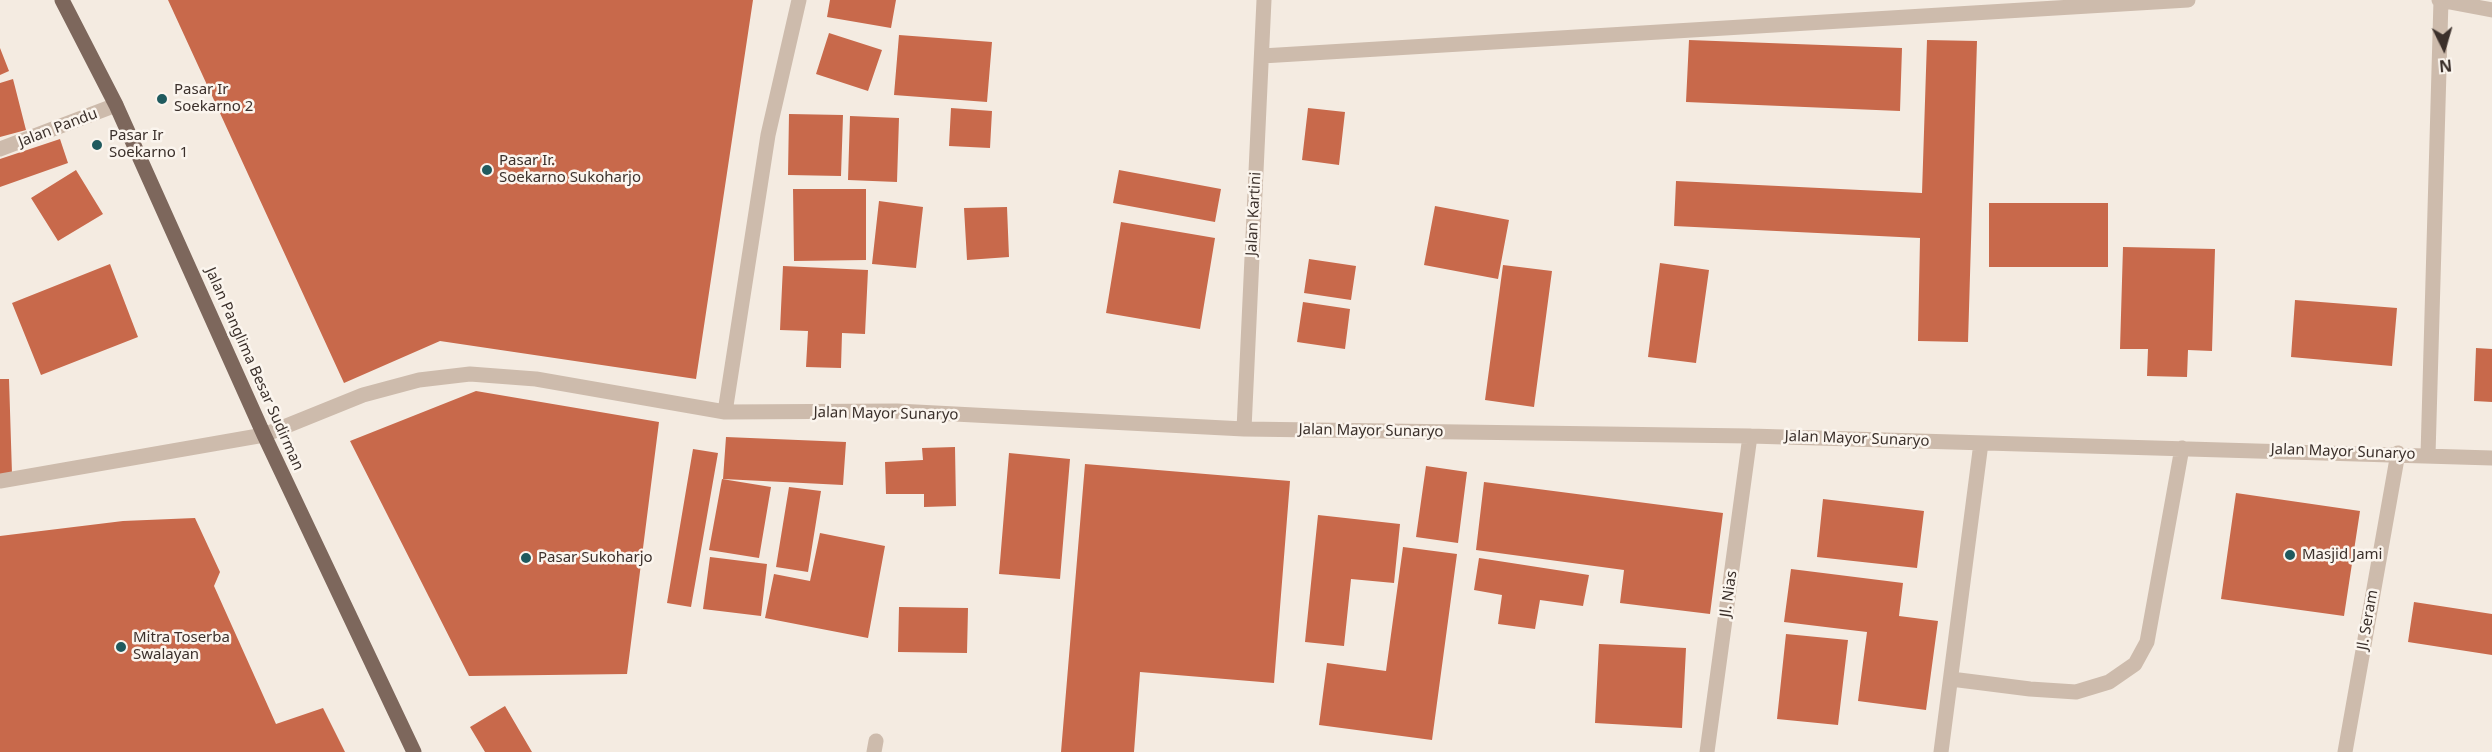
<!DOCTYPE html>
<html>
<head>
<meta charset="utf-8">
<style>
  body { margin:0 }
  #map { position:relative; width:2492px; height:752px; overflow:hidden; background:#f4ebe1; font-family:"Noto Sans",sans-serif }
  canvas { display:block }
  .north { position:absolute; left:2414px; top:18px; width:60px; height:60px; -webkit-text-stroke:4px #fbf5ee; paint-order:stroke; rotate:175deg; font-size:16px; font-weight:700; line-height:24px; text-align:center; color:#3b302b }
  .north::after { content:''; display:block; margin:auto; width:21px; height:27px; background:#3b302b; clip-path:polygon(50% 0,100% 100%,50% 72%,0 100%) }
</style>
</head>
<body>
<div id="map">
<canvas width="2492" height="752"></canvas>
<div class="north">N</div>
</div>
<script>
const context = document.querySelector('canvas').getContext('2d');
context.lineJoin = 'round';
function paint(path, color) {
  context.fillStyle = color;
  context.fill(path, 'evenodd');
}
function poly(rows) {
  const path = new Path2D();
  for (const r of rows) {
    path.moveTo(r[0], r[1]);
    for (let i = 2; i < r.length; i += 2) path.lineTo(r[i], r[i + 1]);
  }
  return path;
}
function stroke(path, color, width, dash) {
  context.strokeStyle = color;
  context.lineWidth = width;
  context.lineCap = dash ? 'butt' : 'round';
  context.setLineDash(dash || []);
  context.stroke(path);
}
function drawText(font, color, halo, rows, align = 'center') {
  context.font = font + ' "Noto Sans",sans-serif';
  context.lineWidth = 5;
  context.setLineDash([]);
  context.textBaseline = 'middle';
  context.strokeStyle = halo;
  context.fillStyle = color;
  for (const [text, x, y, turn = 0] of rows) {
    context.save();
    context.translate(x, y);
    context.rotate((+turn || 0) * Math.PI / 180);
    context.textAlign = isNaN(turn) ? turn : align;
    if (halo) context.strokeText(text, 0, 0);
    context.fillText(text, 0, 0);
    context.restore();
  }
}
paint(poly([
  [168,0,753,0,696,379,440,341,344,383],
  [830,0,896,0,891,28,827,17],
  [829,33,882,50,868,91,816,74],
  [899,35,992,42,987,102,894,95],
  [1689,40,1902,48,1900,111,1686,102],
  [1927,40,1977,41,1968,342,1918,341,1920,238,1674,226,1676,181,1922,193],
  [0,48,9,71,0,75],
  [13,79,26,130,0,137,0,83],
  [951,108,992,111,990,148,949,146],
  [1308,108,1345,112,1339,165,1302,160],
  [789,114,843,115,841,176,788,175],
  [850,116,899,118,897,182,848,180],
  [60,139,68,163,0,187,0,159],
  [76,170,103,214,58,241,31,198],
  [1119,170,1221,189,1215,222,1113,203],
  [793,189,866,189,866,260,794,261],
  [879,201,923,207,916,268,872,264],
  [1989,203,2108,203,2108,267,1989,267],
  [1435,206,1509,220,1498,279,1424,265],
  [1007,207,1009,257,967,260,964,208],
  [1121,222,1215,238,1200,329,1106,313],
  [2123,247,2215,249,2212,351,2188,350,2187,377,2147,376,2148,349,2120,349],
  [1309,259,1356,266,1351,300,1304,293],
  [1660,263,1709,270,1696,363,1648,357],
  [110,264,138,337,41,375,12,303],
  [1503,265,1552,271,1534,407,1485,400],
  [783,266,868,270,865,334,842,333,841,368,806,367,808,331,780,330],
  [2295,300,2397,308,2392,366,2291,357],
  [1303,302,1350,309,1345,349,1297,342],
  [2476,348,2492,349,2492,402,2474,401],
  [0,379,9,379,12,474,0,475],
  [476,391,659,422,627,674,469,676,350,441],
  [726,437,846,442,843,485,723,479],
  [955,447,956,506,924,507,924,494,886,494,885,462,923,460,922,448],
  [693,449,718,453,691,607,667,603],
  [1009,453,1070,459,1060,579,999,574],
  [1085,464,1290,481,1274,683,1140,672,1134,752,1061,752],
  [1426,466,1467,472,1458,543,1416,537],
  [722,479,771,487,759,558,709,550],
  [1484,482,1723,513,1710,614,1620,603,1624,570,1476,550],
  [789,487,821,491,808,572,776,567],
  [2236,493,2360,511,2344,616,2221,599],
  [1823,499,1924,511,1917,568,1817,557],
  [1318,515,1400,524,1394,583,1351,579,1344,646,1305,642],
  [195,518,220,572,214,586,276,724,323,708,345,752,0,752,0,536,123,521],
  [820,533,885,546,868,638,765,618,774,574,810,581],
  [1403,547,1457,554,1432,740,1319,725,1327,663,1386,671],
  [710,557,767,564,761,616,703,609],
  [1479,558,1589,575,1583,606,1540,600,1535,629,1498,624,1502,595,1474,590],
  [1791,569,1903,583,1899,616,1938,621,1926,710,1858,701,1867,632,1784,622],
  [2414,602,2492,614,2492,655,2408,642],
  [899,607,968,608,967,653,898,652],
  [1786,634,1848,640,1838,725,1777,719],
  [1599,644,1686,648,1682,728,1595,723],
  [505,706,532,752,485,752,470,727]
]), '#c8694b');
stroke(poly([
  [2439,0,2492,10],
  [1262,56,2188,0],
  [0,149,116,105],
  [725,412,768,135,799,0],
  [1244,429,1264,0],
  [2428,455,2441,0],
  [0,481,264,435,363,395,419,380,470,374,536,379,725,412,897,411,1244,429,1750,436,2492,458],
  [1951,679,2030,689,2076,692,2109,682,2135,664,2147,642,2182,448],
  [874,752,876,741],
  [1707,752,1750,436],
  [1941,752,1981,443],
  [2345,752,2398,453]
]), '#cdbbac', 15);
stroke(poly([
  [62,0,116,105,264,435,414,752]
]), '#7d675c', 15);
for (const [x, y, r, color] of [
  [162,99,6,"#1f5a5e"],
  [97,145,6,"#1f5a5e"],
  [487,170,6,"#1f5a5e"],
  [2290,555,6,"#1f5a5e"],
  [526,558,6,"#1f5a5e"],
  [121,647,6,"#1f5a5e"]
]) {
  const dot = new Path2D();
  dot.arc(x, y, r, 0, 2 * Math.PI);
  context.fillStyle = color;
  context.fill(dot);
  stroke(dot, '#fbf5ee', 2);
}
drawText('15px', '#3b302b', '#fbf5ee', [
  ["Pasar Ir",174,90],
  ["Soekarno 2",174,107],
  ["Pasar Ir",109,136],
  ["Soekarno 1",109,153],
  ["Pasar Ir.",499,161],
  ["Soekarno Sukoharjo",499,178],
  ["Masjid Jami",2302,555],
  ["Pasar Sukoharjo",538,558],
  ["Mitra Toserba",133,638],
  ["Swalayan",133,655]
], 'left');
drawText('15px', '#3b302b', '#fbf5ee', [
  ["Jalan Pandu",58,128,-21],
  ["Jalan Kartini",1254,214,-87],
  ["Jalan Panglima Besar Sudirman",254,369,66],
  ["Jalan Mayor Sunaryo",886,414,1],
  ["Jalan Mayor Sunaryo",1371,431,1],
  ["Jalan Mayor Sunaryo",1857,439,2],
  ["Jalan Mayor Sunaryo",2343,452,2],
  ["Jl. Nias",1729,594,-82],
  ["Jl. Seram",2368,620,-80]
]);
</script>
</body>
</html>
